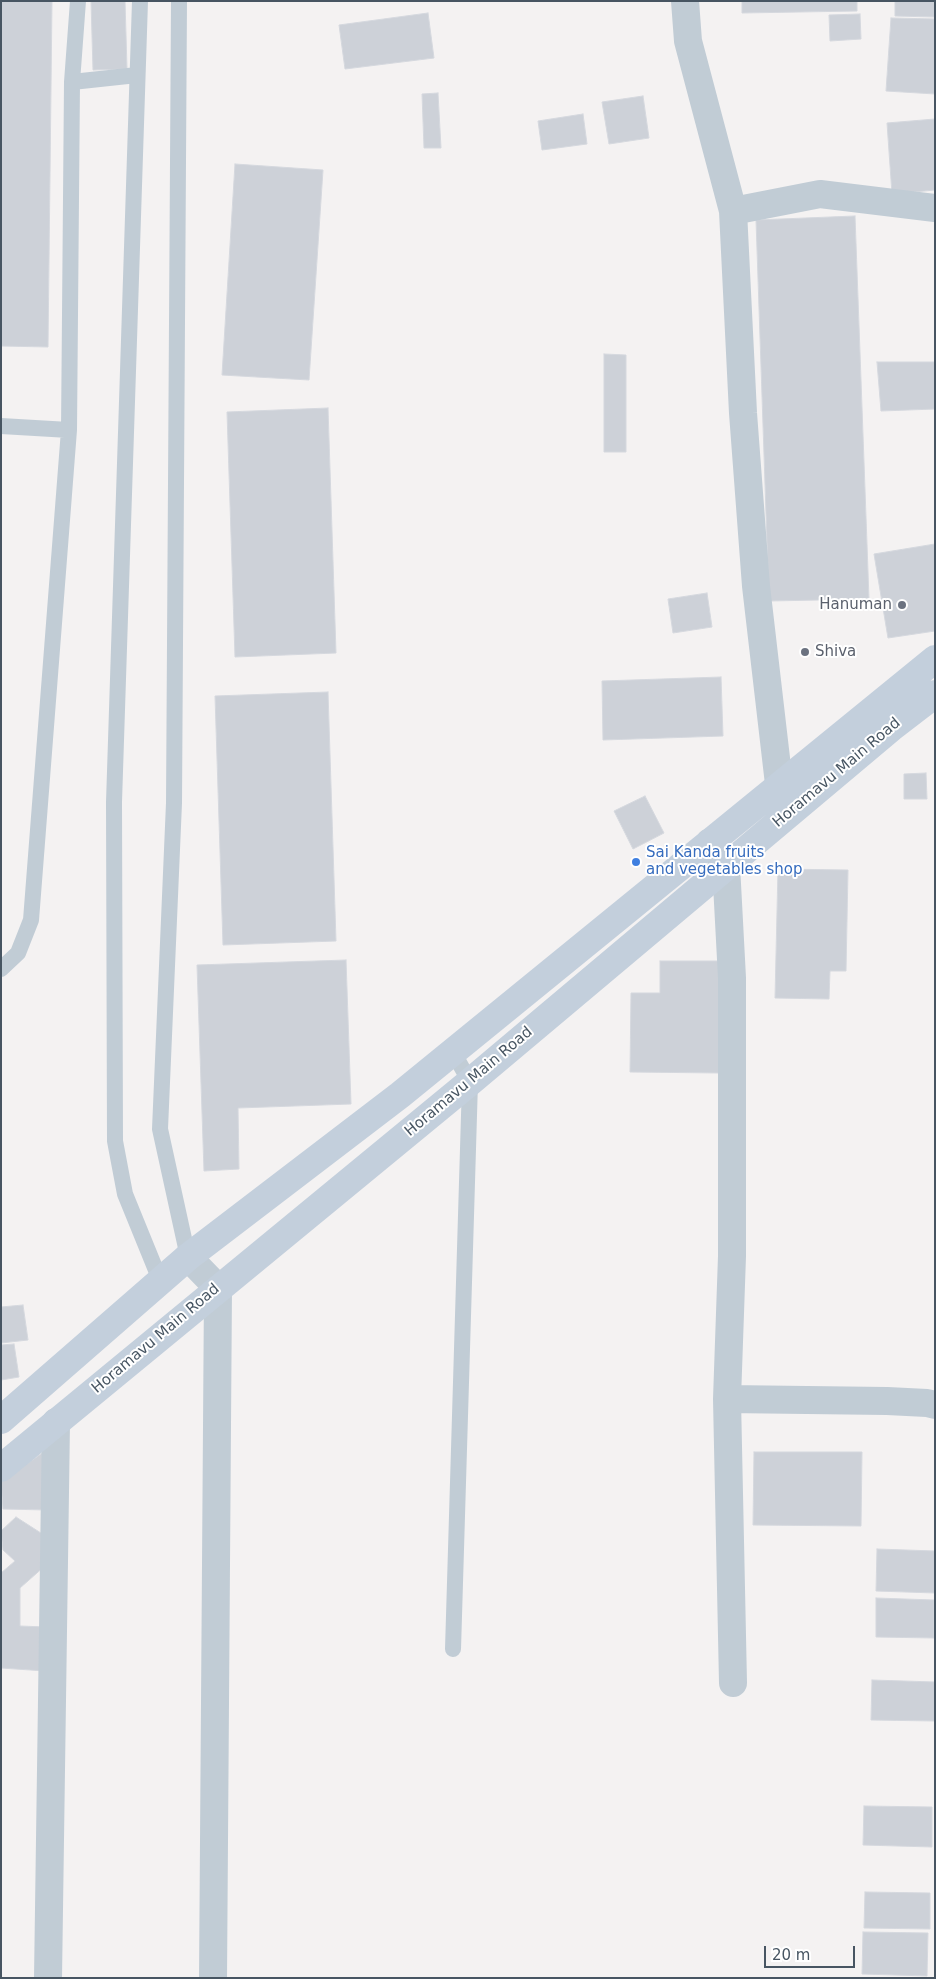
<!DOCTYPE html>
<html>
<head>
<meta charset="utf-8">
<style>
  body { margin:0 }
  #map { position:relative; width:936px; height:1979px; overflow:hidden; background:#f4f2f2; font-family:"DejaVu Sans",sans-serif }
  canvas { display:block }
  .frame { position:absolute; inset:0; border:2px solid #475562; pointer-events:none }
  .scale { position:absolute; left:764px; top:1946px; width:91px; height:22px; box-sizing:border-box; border:2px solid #475562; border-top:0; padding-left:6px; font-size:15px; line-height:18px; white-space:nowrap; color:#475562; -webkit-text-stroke:4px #fff; paint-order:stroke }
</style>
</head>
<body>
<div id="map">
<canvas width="936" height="1979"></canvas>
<div class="frame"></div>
<div class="scale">20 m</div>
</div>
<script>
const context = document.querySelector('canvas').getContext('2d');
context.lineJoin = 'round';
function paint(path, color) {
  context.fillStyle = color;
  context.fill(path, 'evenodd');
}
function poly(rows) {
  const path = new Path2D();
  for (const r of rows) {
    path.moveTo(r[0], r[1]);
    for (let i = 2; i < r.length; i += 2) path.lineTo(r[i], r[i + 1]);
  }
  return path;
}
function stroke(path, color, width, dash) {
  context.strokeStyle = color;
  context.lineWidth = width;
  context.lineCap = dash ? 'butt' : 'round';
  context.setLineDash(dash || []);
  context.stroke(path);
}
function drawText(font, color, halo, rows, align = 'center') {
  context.font = font + ' "DejaVu Sans",sans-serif';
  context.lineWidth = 4;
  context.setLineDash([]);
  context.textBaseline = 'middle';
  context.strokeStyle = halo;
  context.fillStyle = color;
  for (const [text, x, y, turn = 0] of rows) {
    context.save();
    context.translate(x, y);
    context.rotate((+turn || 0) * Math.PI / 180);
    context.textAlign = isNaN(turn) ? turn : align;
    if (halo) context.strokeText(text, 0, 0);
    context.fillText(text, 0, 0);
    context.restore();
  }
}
const building = poly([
  [1,1,52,1,48,347,1,346,1,1],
  [91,1,125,1,127,69,93,70,91,1],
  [742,1,857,1,857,11,742,13,742,1],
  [895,1,935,1,935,17,895,16,895,1],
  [428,13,434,58,345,69,339,25,428,13],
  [860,14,861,39,830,41,829,15,860,14],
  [891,18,935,19,935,94,886,91,891,18],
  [438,93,441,148,424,148,422,94,438,93],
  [643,96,649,138,609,144,602,102,643,96],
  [583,114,587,144,542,150,538,121,583,114],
  [935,119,935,190,892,194,887,123,935,119],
  [235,164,323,170,309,380,222,375,235,164],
  [855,216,869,599,769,601,756,220,855,216],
  [604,354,626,355,626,452,604,452,604,354],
  [877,362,935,362,935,409,881,411,877,362],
  [328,408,336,653,235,657,227,412,328,408],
  [935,544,935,631,888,638,874,554,935,544],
  [707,593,712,627,673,633,668,599,707,593],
  [721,677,723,736,603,740,602,681,721,677],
  [328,692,336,941,223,945,215,696,328,692],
  [926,773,927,799,904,799,904,774,926,773],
  [645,796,664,833,633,849,614,811,645,796],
  [778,869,848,870,846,971,830,971,829,999,775,998,778,869],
  [346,960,351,1104,238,1108,239,1169,204,1171,197,965,346,960],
  [660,961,720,961,719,1073,630,1072,631,993,660,993,660,961],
  [23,1305,28,1340,1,1343,1,1307,23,1305],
  [14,1344,19,1377,1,1380,1,1345,14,1344],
  [48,1449,47,1510,3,1509,1,1482,48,1449],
  [754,1452,862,1452,861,1526,753,1525,754,1452],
  [16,1517,44,1535,46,1565,20,1588,20,1626,46,1627,45,1671,1,1668,1,1573,15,1561,3,1550,1,1531,16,1517],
  [877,1549,935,1551,935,1593,876,1591,877,1549],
  [876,1598,934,1600,934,1638,876,1637,876,1598],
  [872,1680,935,1682,935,1721,871,1720,872,1680],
  [864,1806,932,1807,932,1847,863,1845,864,1806],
  [865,1892,930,1893,930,1929,864,1928,865,1892],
  [863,1932,928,1933,927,1976,862,1974,863,1932]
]);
paint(building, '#cdd1d8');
stroke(building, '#d5d8de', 1);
stroke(poly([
  [140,1,114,802,115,1141,125,1194,160,1280],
  [179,1,174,803,160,1129,188,1257],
  [72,82,137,75],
  [1,426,69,430],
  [1,969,18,953,31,920,69,430,72,82,78,1],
  [453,1052,470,1082,453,1649]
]), '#c1ccd5', 16);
stroke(poly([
  [685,1,688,41,733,211],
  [779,784,756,586,743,413,733,211,820,194,935,208],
  [710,842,726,865,732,978,732,1256,727,1399,887,1401,927,1403,935,1405],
  [188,1257,218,1288,213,1978],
  [727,1399,733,1683],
  [48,1978,56,1422]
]), '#c1ccd5', 28);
stroke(poly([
  [1,1420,188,1257,400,1095,935,659],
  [1,1468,470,1082,891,728,935,694]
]), '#c3cfdc', 28);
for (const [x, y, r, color] of [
  [902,605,5,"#6b7280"],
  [805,652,5,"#6b7280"],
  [636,862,5,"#3f7fe0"]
]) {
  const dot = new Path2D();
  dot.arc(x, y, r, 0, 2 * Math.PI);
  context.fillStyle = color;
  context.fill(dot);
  stroke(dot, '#fff', 2);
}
drawText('15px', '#5b616d', '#fff', [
  ["Hanuman",892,605],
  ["Shiva",815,652,"left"]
], 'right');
drawText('15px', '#475562', '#fff', [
  ["Horamavu Main Road",837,773,-40],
  ["Horamavu Main Road",469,1082,-40],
  ["Horamavu Main Road",156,1339,-40]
]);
drawText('15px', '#366cbe', '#fff', [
  ["Sai Kanda fruits",646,853],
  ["and vegetables shop",646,870]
], 'left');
</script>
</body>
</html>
